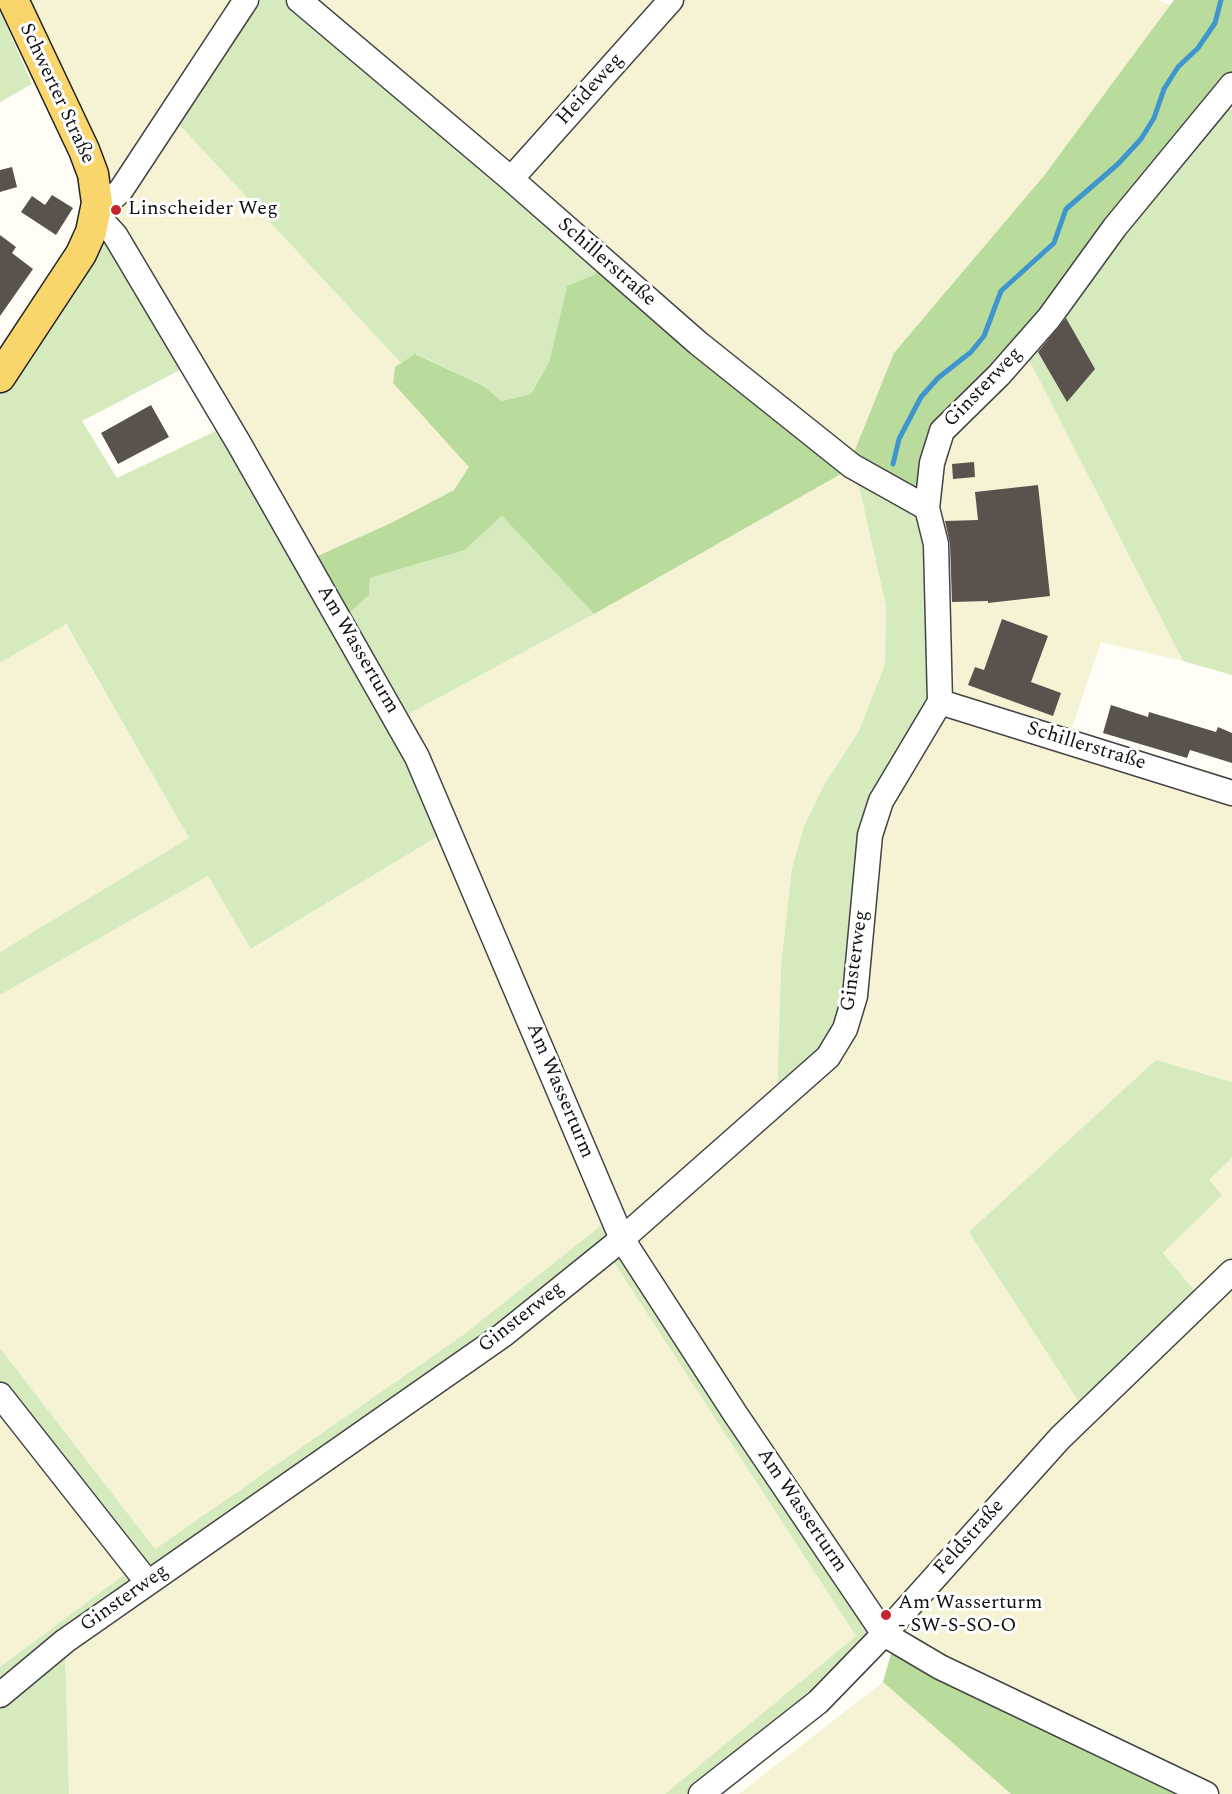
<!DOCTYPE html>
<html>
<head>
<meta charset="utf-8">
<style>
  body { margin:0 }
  canvas { display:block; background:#fffdf5 }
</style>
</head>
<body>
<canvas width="1232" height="1794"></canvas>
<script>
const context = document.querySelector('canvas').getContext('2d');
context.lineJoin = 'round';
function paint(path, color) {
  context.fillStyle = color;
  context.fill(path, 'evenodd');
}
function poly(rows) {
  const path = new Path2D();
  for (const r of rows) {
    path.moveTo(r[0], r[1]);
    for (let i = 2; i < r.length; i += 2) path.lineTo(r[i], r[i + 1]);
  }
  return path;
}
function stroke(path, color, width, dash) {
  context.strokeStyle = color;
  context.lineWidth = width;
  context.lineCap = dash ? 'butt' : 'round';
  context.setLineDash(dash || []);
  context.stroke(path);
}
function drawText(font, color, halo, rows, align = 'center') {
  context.font = font + ' Spectral,serif';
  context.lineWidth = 6;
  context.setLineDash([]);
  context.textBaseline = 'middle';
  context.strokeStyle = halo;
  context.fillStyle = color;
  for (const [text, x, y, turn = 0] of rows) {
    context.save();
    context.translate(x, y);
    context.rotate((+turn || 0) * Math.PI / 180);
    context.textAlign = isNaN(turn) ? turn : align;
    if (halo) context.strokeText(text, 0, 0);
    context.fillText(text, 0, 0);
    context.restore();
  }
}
paint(poly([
  [23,0,237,0,115,184,101,169],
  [305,0,668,0,511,173],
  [676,0,1160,0,1171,6,1043,177,851,460,517,179],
  [173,118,401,363,395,367,393,383,470,467,454,490,391,523,311,559,109,219],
  [1024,350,1183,661,1101,642,1068,739,944,700,934,464,944,433],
  [848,470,854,472,861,495,886,606,885,664,859,731,824,785,804,826,792,868,781,966,777,1096,632,1216,618,1210,399,719,594,614],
  [65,624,190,839,0,952,0,663],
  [949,716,1232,800,1232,1082,1156,1060,1083,1408,892,1613,884,1613,875,1610,634,1241,832,1057,868,901,888,803,943,720],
  [445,832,609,1219,463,1335,155,1549,0,1348,0,995,208,876,252,949],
  [1232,1158,1232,1263,1199,1296,1163,1253,1222,1195,1208,1180],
  [610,1256,857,1637,665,1794,69,1794,65,1641],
  [1232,1272,1232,1794,1217,1794,905,1640,900,1626],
  [0,1403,129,1571,0,1667],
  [883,1682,1011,1794,739,1794]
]), '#f6f3d4');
paint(poly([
  [251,0,291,0,604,264,594,275,567,286,549,362,531,394,502,401,482,385,416,354,401,363,173,118],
  [0,11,32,84,0,102],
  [1220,103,1232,110,1232,675,1183,661,1024,350],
  [104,229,184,368,82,421,117,478,220,429,445,832,251,949,208,876,0,995,0,952,189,838,66,624,0,663,0,389],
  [854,472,925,512,934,702,897,765,838,1031,777,1096,781,966,792,868,804,826,824,785,859,731,885,664,886,606,861,495],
  [502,516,594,614,399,719,344,618,369,595,370,578,465,550],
  [1156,1060,1232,1082,1232,1158,1209,1180,1222,1195,1163,1253,1199,1296,1083,1408,969,1232],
  [609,1219,612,1238,503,1330,150,1571,0,1387,0,1348,155,1549,463,1335],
  [618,1255,626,1260,871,1633,813,1699,691,1794,665,1794,856,1636,610,1256],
  [129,1571,133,1579,0,1688,0,1667],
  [65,1649,69,1794,0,1794,0,1706]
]), '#d5ebbd');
paint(poly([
  [1174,0,1232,0,1232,78,1114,224,940,429,924,501,851,460,894,353,1043,177],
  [604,264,848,470,594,614,502,516,465,550,370,578,369,595,344,618,311,559,391,523,454,490,469,467,393,383,395,367,415,354,482,385,502,401,531,394,549,362,567,286,594,275],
  [891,1654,1186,1794,1011,1794,883,1682]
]), '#b9dc9c');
stroke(poly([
  [893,464,899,439,921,397,938,378,971,352,984,336,1001,291,1054,243,1066,209,1118,164,1141,139,1154,118,1164,89,1178,67,1198,48,1215,23,1221,0]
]), '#3f96cf', 5);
paint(poly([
  [12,167,17,187,0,192,0,170],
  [52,195,73,208,56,235,21,212,32,196,45,205],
  [0,235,16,247,12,253,33,269,0,316],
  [1066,318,1095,369,1067,402,1038,352],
  [151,405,169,437,118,464,101,433],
  [974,462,975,477,953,479,952,464],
  [1038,485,1050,596,988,603,988,601,952,602,950,544,945,521,978,520,975,492],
  [1002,619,1048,636,1031,682,1061,693,1053,716,968,685,975,667,984,670],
  [1111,705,1148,717,1149,712,1216,732,1218,727,1232,733,1232,763,1190,750,1187,758,1103,733]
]), '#5a524d');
const minor = poly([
  [246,0,121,190,96,214,115,235,238,442,417,757,622,1239,734,1412,884,1634,940,1667,1206,1794],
  [299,0,511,179,698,343,852,466,927,508],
  [511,179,671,0],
  [940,702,1232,793],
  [0,1395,148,1583],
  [0,1695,65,1641,503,1335,622,1239,828,1057,845,1029,855,996,870,835,881,801,940,702,936,544,927,508,932,463,942,431,999,375,1049,318,1115,227,1232,85],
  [701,1794,818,1702,884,1634,1060,1438,1232,1272]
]);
const major = poly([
  [0,377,81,254,91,232,97,203,93,174,84,150,13,0]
]);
stroke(minor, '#444', 27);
stroke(major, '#222', 33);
stroke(minor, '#fff', 24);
stroke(major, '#f9d66b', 30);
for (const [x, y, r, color] of [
  [116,210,6,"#c4262e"],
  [886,1615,6,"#c4262e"]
]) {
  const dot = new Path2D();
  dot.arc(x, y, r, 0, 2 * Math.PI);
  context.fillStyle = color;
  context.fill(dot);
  stroke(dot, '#fff', 2);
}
drawText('20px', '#111', '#fff', [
  ["Heideweg",591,90,-48],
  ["Schwerter Straße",56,94,65],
  ["Schillerstraße",606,263,41],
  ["Ginsterweg",984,388,-46],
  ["Am Wasserturm",357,650,60],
  ["Schillerstraße",1086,747,17],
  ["Ginsterweg",856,961,-82],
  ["Am Wasserturm",559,1091,67],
  ["Ginsterweg",522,1318,-38],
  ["Am Wasserturm",801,1511,56],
  ["Feldstraße",970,1538,-48],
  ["Ginsterweg",125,1599,-35]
]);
drawText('20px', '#111', '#fff', [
  ["Linscheider Weg",128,210],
  ["Am Wasserturm",898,1604],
  ["- SW-S-SO-O",898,1627]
], 'left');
</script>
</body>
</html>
